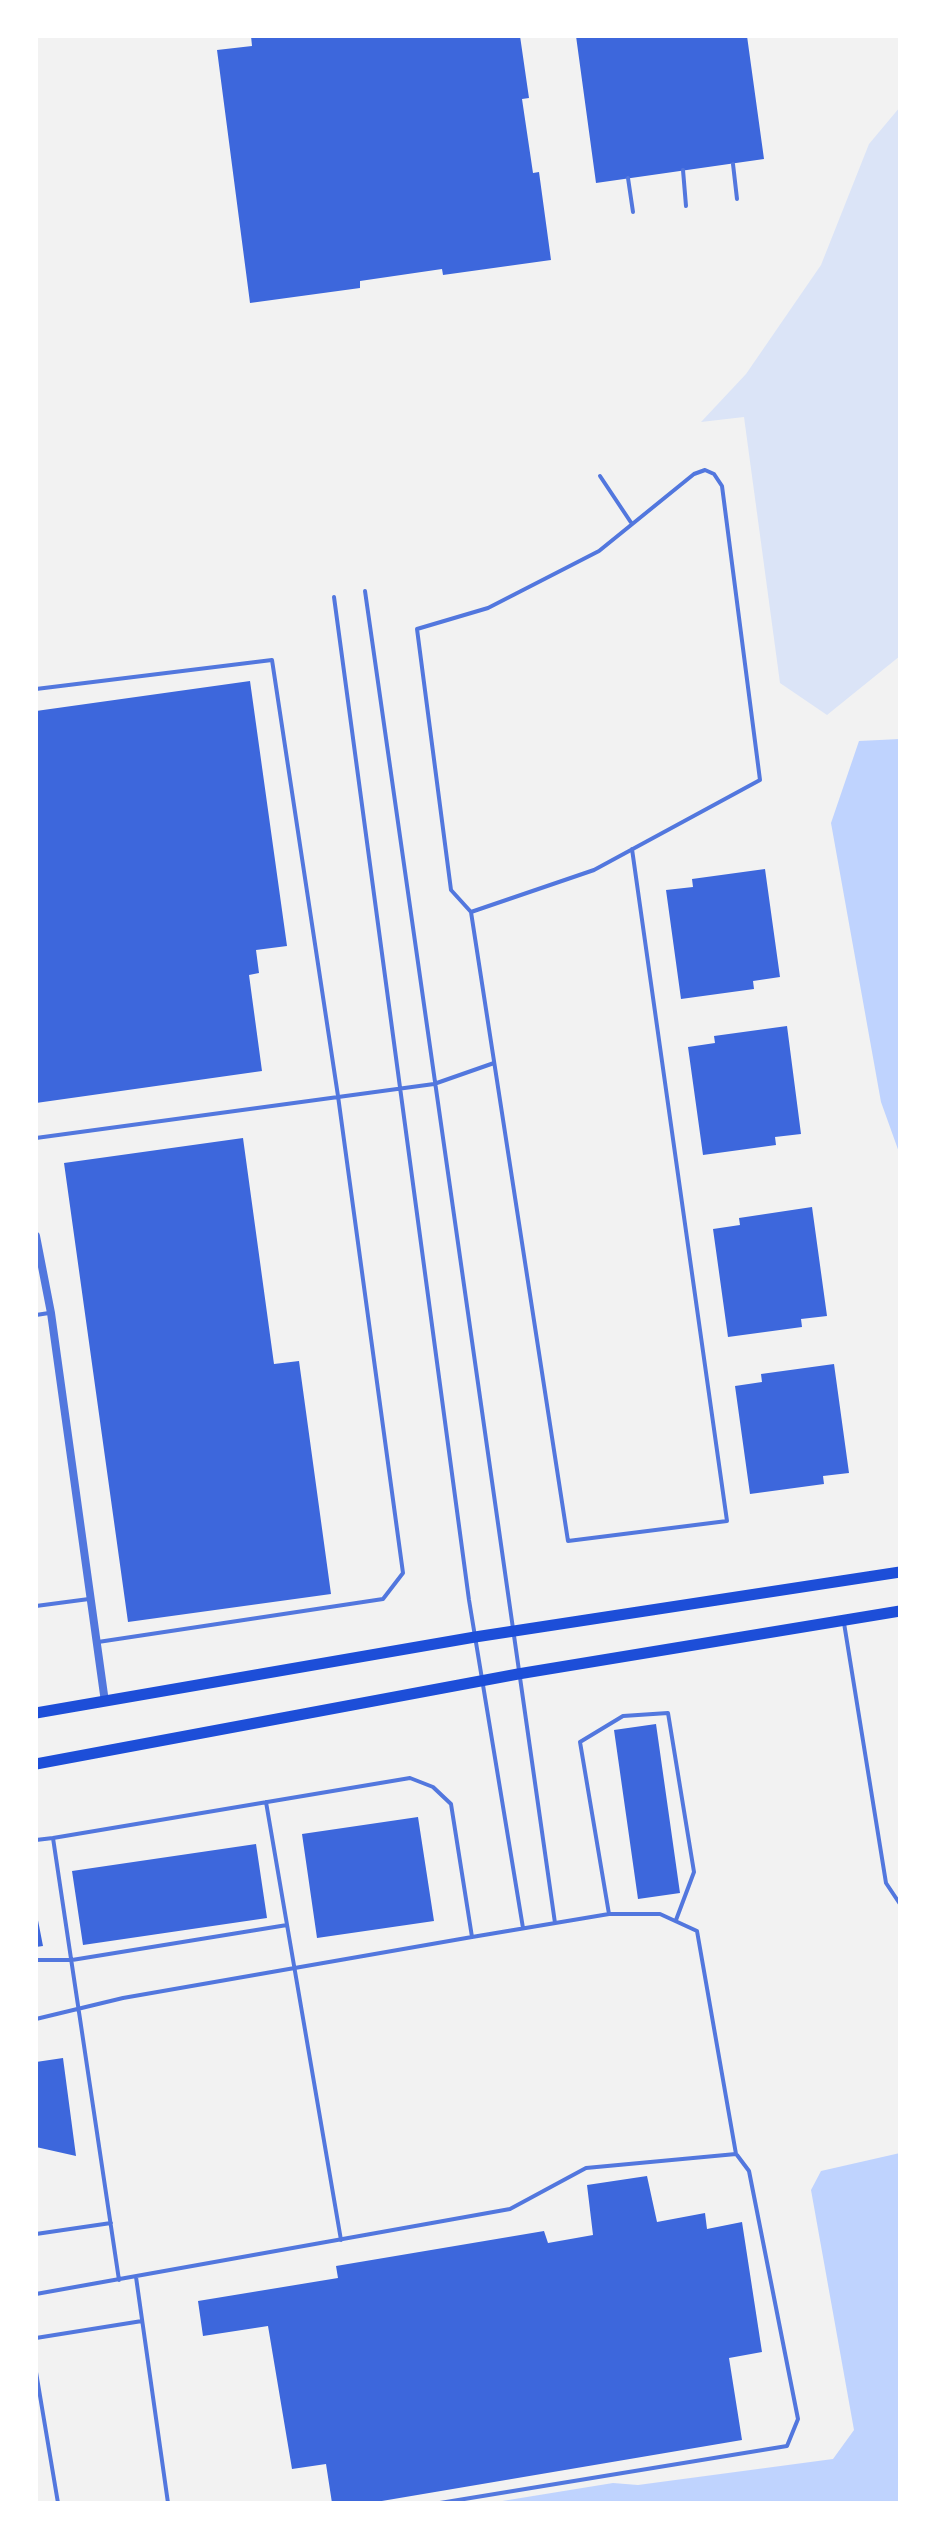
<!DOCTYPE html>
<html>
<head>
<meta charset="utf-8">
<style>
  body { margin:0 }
  #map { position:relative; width:936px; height:2539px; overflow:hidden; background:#f2f2f2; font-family:Karla,sans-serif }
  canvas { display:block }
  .frame { position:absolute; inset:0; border:38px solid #fff; pointer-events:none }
</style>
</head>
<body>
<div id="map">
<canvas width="936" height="2539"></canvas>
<div class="frame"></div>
</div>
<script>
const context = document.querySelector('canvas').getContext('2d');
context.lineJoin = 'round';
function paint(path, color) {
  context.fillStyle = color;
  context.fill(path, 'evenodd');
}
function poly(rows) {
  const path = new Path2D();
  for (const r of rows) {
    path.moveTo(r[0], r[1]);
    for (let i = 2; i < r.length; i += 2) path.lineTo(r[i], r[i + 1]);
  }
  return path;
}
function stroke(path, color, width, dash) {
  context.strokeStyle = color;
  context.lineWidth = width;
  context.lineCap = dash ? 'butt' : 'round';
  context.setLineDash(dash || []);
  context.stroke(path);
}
paint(poly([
  [900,107,900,656,827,715,780,683,744,417,701,422,746,374,821,265,869,144]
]), '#dbe4f7');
paint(poly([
  [900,739,900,1155,881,1102,831,823,859,741],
  [900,2153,900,2503,490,2503,613,2483,638,2485,833,2459,854,2430,811,2190,821,2171]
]), '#bfd3fe');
paint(poly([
  [251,36,520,36,529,98,522,99,533,173,539,172,551,260,443,275,442,269,360,281,360,288,250,303,217,50,252,46],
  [576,36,747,36,764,159,596,183],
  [250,681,287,946,256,950,259,973,249,975,262,1071,36,1103,36,711],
  [765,869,780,977,753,981,754,989,681,999,666,890,693,887,692,879],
  [787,1026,801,1134,775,1137,776,1145,703,1155,688,1047,715,1043,714,1036],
  [243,1138,274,1364,299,1361,331,1594,128,1622,64,1163],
  [812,1207,827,1316,801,1319,802,1327,728,1337,713,1229,740,1225,739,1218],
  [834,1364,849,1473,823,1476,824,1484,750,1494,735,1386,762,1382,761,1374],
  [656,1724,680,1893,638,1899,614,1730],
  [418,1817,434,1921,317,1938,302,1834],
  [256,1844,267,1918,83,1945,72,1871],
  [36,1910,43,1946,36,1947],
  [63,2058,76,2156,36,2147,36,2062],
  [647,2176,657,2222,705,2213,707,2229,742,2222,762,2352,729,2358,742,2440,370,2503,332,2503,326,2464,292,2469,268,2326,203,2336,198,2301,338,2278,336,2266,544,2231,548,2243,593,2235,587,2185]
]), '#3d67dc');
stroke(poly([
  [733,164,737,199],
  [683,170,686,206],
  [628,178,633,212],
  [600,476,632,524],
  [365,591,555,1923],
  [334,597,469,1600,523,1928],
  [36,689,272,660,338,1096,403,1573,383,1599,98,1642],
  [471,912,594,870,760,780,722,486,714,474,705,470,694,474,599,551,488,608,417,629,451,890,471,912,568,1541,727,1521,632,849],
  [36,1138,434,1084,494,1063],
  [36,1315,49,1313],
  [36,1606,89,1599],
  [844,1623,886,1883,900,1904],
  [266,1802,341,2240],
  [53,1838,410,1778,433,1787,451,1804,472,1937],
  [36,1840,53,1838,119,2280],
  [609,1914,580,1742,623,1716,668,1713,694,1872,676,1920],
  [36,1960,72,1960,287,1925],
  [36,2019,123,1998,472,1937,609,1914,660,1914,697,1931,736,2154,586,2168,510,2209,36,2294],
  [36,2234,111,2223],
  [136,2277,168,2503],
  [36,2338,142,2321],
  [36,2372,58,2503],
  [440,2503,787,2446,798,2419,749,2171,737,2155]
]), '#5277de', 4);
stroke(poly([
  [36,1236,51,1313,105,1702]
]), '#5277de', 8);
stroke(poly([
  [36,1713,475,1637,900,1572],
  [36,1764,518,1674,900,1611]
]), '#1d4ed8', 11);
</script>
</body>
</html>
